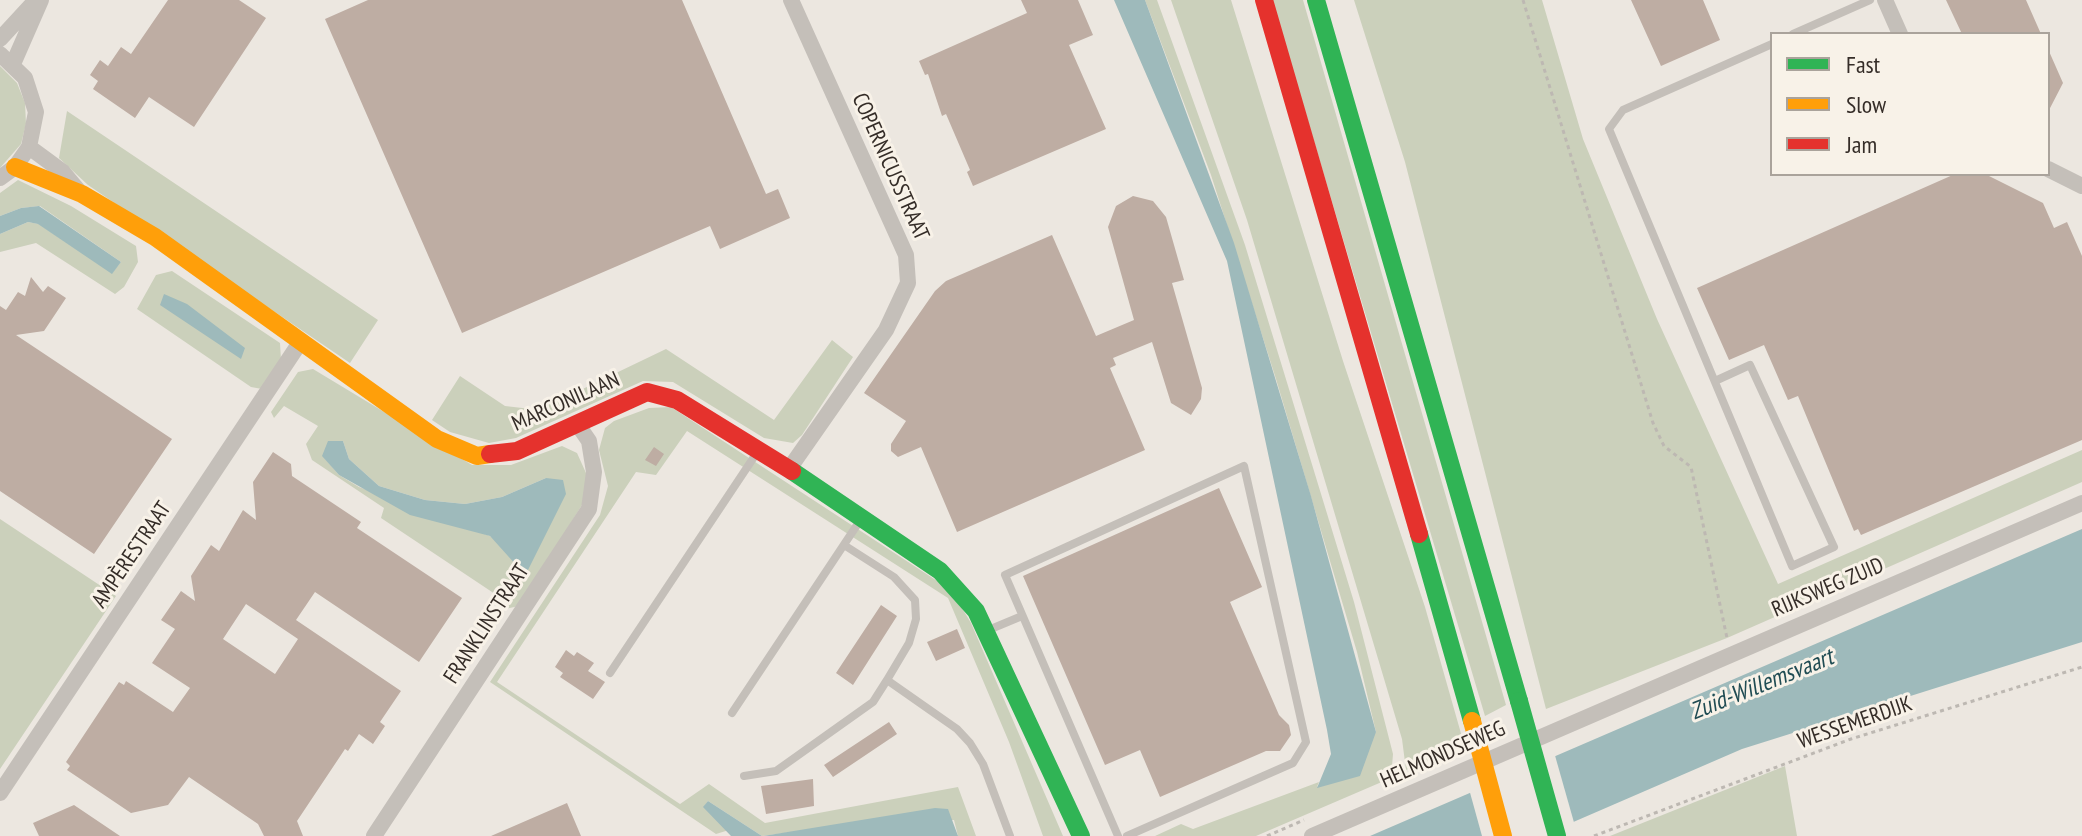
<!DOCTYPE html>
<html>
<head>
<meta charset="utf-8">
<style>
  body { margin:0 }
  #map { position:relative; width:2082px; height:836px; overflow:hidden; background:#ece7e0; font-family:"PT Sans Narrow",sans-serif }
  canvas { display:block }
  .legend { position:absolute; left:1770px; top:32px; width:280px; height:144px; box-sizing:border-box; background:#f8f2e8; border:2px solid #aaa39b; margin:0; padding:10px 14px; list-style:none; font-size:24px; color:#352d28 }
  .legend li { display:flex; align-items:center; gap:16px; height:40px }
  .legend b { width:40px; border:2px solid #aaa39b }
</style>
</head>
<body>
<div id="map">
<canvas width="2082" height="836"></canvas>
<ul class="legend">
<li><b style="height:10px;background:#30b455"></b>Fast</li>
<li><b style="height:10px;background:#ff9f0a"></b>Slow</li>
<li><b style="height:10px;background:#e5322d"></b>Jam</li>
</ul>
</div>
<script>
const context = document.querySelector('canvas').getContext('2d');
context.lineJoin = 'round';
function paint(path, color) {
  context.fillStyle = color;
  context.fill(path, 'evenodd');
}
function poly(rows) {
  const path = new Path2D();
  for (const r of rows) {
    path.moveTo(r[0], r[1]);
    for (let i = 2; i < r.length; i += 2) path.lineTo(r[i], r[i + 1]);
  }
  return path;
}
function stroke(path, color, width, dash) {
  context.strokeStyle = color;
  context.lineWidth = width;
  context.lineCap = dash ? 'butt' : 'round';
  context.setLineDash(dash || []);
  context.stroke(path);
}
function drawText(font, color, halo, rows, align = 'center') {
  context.font = font + ' "PT Sans Narrow",sans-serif';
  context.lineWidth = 6;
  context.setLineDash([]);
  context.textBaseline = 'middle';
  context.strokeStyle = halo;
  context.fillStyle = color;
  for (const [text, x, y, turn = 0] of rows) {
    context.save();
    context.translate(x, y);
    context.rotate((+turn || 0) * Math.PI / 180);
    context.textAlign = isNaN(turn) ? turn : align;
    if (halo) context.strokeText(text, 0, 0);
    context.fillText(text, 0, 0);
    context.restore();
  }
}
paint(poly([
  [1145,0,1157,0,1245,245,1354,602,1393,754,1391,778,1256,836,1155,836,1181,824,1193,829,1319,782,1317,787,1376,732,1357,652,1276,379,1211,175],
  [1171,0,1231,0,1343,361,1425,607,1464,744,1406,770,1402,739,1247,220],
  [1272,0,1303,0,1506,705,1485,716],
  [1354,0,1542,0,1583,139,1657,319,1778,584,2082,450,2082,482,1727,638,1546,709,1405,162],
  [0,66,17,83,25,103,26,124,21,144,0,168],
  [67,111,378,320,350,363,88,185,59,158],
  [18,180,71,206,136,246,138,262,124,287,115,294,36,243,0,252,0,234,28,222,39,224,112,273,121,262,40,206,21,208,0,216,0,193],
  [172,271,280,343,281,360,262,389,251,387,137,309,156,275],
  [832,340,853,357,802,435,793,443,764,438,673,382,643,381,516,438,489,443,450,432,432,420,460,376,505,406,531,409,566,397,666,349,774,420],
  [313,369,472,465,511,465,562,446,577,453,586,473,587,497,519,606,505,609,494,598,495,594,381,518,384,508,312,460,306,444,318,426,284,406,274,418,271,412,298,372],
  [343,441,349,459,379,486,425,500,465,504,502,497,546,478,504,547,490,536,359,487,339,475,323,456],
  [671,407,951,590,971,623,1063,836,1043,836,1009,742,948,598,687,431,656,475,636,472,497,682,680,804,709,784,765,823,958,787,976,836,958,836,954,820,829,827,762,836,708,801,704,807,729,830,716,834,490,682,600,515,608,486,599,450,605,428,614,421,649,408],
  [0,519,116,596,0,769],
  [1785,766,1797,836,1610,836]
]), '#cbd0bb');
paint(poly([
  [1114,0,1145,0,1234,243,1311,496,1376,732,1360,776,1317,788,1331,754,1327,730,1227,261],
  [39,206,121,262,112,274,38,224,28,222,0,234,0,216,21,208],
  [164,294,187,304,245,348,241,359,160,305],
  [328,441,343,441,349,459,379,486,425,500,465,504,502,497,546,478,563,480,566,494,528,570,517,566,490,536,410,515,339,475,322,456],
  [2082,529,2082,642,1742,749,1541,836,1370,836],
  [708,801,762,836,731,836,703,807],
  [935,808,948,809,958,836,763,836]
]), '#9ebabb');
paint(poly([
  [1554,752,1575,826,1551,836,1482,836,1469,789]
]), '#ece7e0');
paint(poly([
  [168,0,239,0,266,18,194,127,149,97,135,118,93,89,98,81,90,75,100,60,108,66,121,47,131,54],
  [368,0,682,0,766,194,778,189,790,218,720,249,710,226,462,333,325,19],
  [1021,0,1078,0,1093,35,1069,45,1106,129,973,186,967,172,970,170,946,114,942,116,928,74,925,75,919,61,1027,13],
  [1631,0,1703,0,1720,40,1661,66],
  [1946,0,2026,0,2041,34,1962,34],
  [2048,49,2063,83,2048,112],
  [1955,174,1985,174,2043,203,2054,228,2067,222,2082,256,2082,440,1861,535,1858,529,1854,531,1798,396,1788,400,1764,345,1729,360,1697,288],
  [1133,196,1153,201,1166,217,1184,280,1172,283,1202,388,1201,399,1191,415,1171,403,1152,342,1113,358,1116,365,1110,368,1145,450,957,532,921,447,898,457,891,451,891,444,906,421,864,393,935,291,946,281,1052,235,1096,336,1134,320,1108,227,1116,206],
  [31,277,43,292,48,286,66,298,44,331,16,335,172,439,94,554,0,491,0,306,6,310,18,292,25,296],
  [654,447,664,454,656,466,645,460],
  [273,452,291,464,292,476,361,522,357,528,462,598,419,662,315,592,296,620,401,691,380,722,385,726,373,744,359,734,348,751,345,749,297,821,303,836,264,836,258,824,189,777,168,805,131,813,67,770,70,766,66,762,119,682,124,685,126,681,173,712,190,688,152,663,175,629,161,620,181,591,195,601,191,576,211,545,219,551,243,510,256,520,253,482],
  [246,604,298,639,275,674,223,639],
  [1219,488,1262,587,1230,602,1279,715,1289,725,1291,735,1280,751,1266,751,1160,797,1140,750,1105,765,1023,576],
  [881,605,897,616,853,685,836,673],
  [957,629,965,648,936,661,927,642],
  [566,650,574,656,577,652,594,663,588,671,605,682,593,699,560,677,563,673,555,667],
  [889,722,897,734,833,777,824,765],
  [813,779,814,806,766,814,761,786],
  [567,803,581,836,491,836],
  [74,805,120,836,39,836,33,823]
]), '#beada3');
stroke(poly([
  [1523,0,1653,423,1664,446,1691,467,1727,638],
  [1267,836,1304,820],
  [1594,836,1851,739,2082,667]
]), '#bdb8b2', 3, [4, 4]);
stroke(poly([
  [1793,34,1870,0],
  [1715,381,1750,365,1834,547,1792,566,1609,129,1623,110,1772,44],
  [844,545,894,577,915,600,916,619,909,643,887,680],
  [986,631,1022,616],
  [610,673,758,451],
  [732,713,861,519],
  [744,776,776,771,873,702,887,680,957,729,970,743,983,764,1010,836],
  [1118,836,1005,575,1244,466,1306,742,1293,763,1127,836]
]), '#c4bfb9', 8);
stroke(poly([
  [1885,0,1900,34],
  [0,39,36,0],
  [0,54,25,78,36,112,29,147,15,167,0,178],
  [13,64,41,0],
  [29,147,63,172,78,190],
  [2048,169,2082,186],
  [789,469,886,330,908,283,906,255,791,0],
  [0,793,301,341],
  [374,836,589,509,594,472,589,441,578,425],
  [1312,836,2082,503]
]), '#c4bfb9', 16);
stroke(poly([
  [1316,0,1519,701],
  [792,471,940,571,976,611,1081,836],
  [1419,534,1472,721]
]), '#30b455', 18);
stroke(poly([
  [15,167,82,194,155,237,437,439,477,456,490,454]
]), '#ff9f0a', 18);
stroke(poly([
  [1264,0,1419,534],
  [490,454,517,451,647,392,677,400,792,471]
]), '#e5322d', 18);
stroke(poly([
  [1519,701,1557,836]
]), '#30b455', 18);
stroke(poly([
  [1472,721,1503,836]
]), '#ff9f0a', 18);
drawText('22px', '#352d28', '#f8f2e8', [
  ["COPERNICUSSTRAAT",890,167,66],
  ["MARCONILAAN",566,402,-24],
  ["AMPÈRESTRAAT",132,555,-56],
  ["RIJKSWEG ZUID",1828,588,-23],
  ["FRANKLINSTRAAT",487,624,-57],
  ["WESSEMERDIJK",1855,723,-19],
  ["HELMONDSEWEG",1443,755,-24]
]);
drawText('italic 24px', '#204c53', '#f8f2e8', [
  ["Zuid-Willemsvaart",1762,685,-22]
]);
</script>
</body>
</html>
